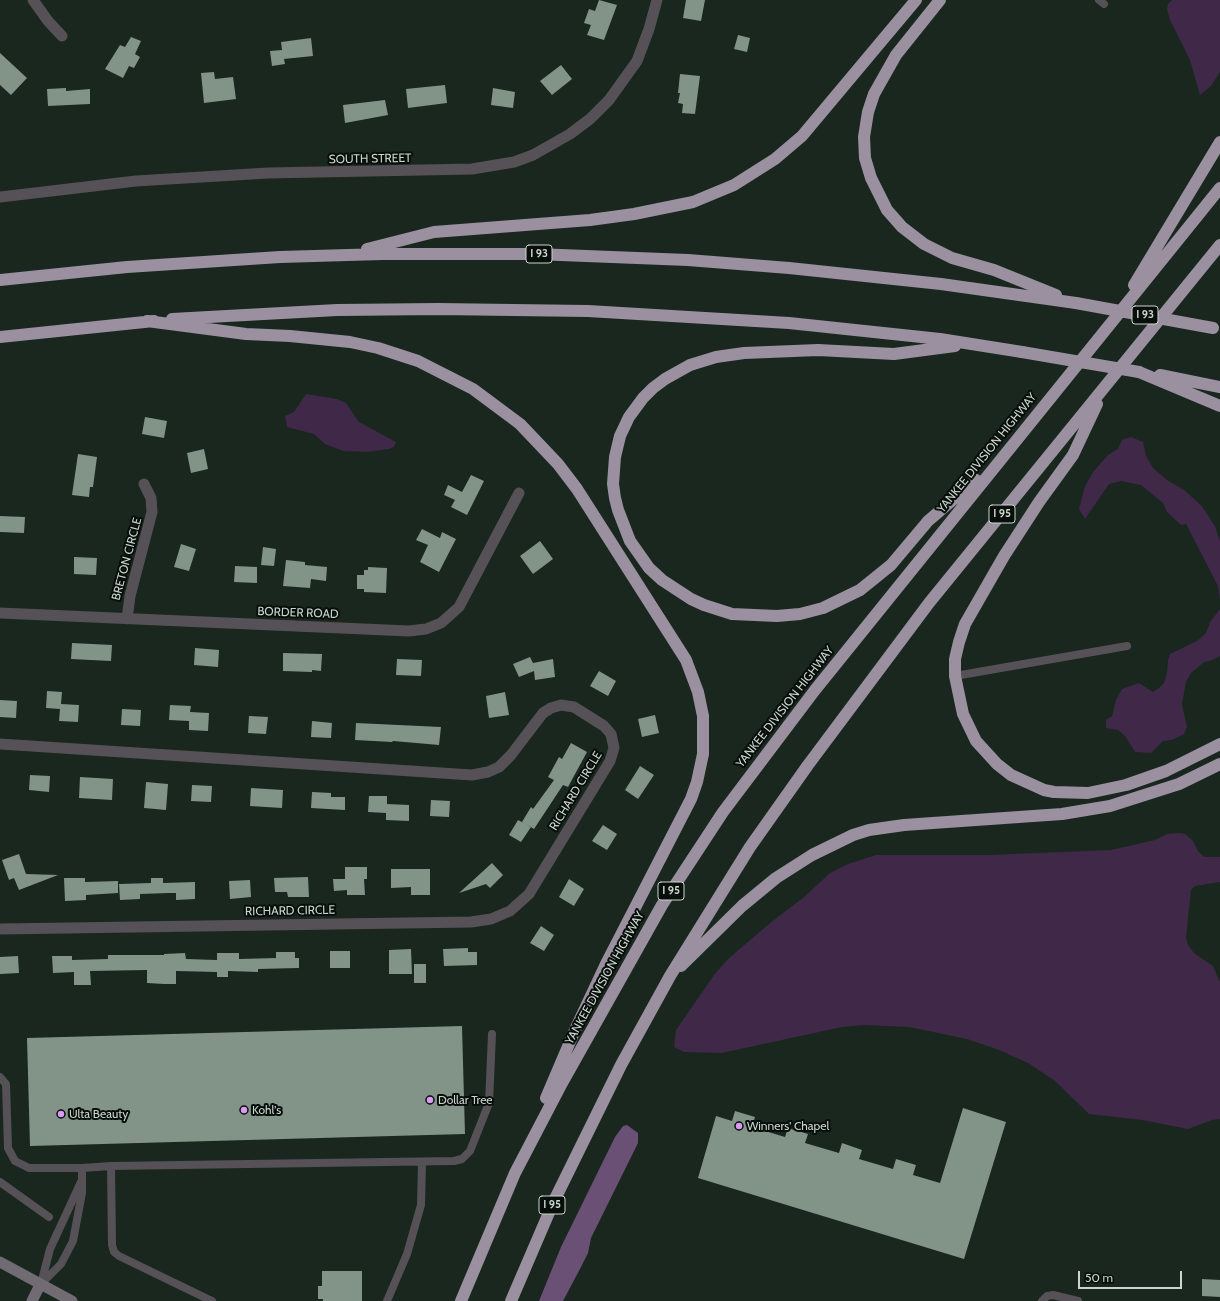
<!DOCTYPE html>
<html>
<head>
<meta charset="utf-8">
<style>
  body { margin:0 }
  #map { position:relative; width:1220px; height:1301px; overflow:hidden; background:#19271e; font-family:Cabin,sans-serif }
  canvas { display:block }
  .scale { position:absolute; left:1078px; top:1271px; width:104px; height:18px; box-sizing:border-box; border:2px solid #cbd4ce; border-top:0; padding-left:5px; font-size:12px; line-height:14px; white-space:nowrap; color:#cbd4ce; -webkit-text-stroke:3px #080e0a; paint-order:stroke }
</style>
</head>
<body>
<div id="map">
<canvas width="1220" height="1301"></canvas>
<div class="scale">50 m</div>
</div>
<script>
const context = document.querySelector('canvas').getContext('2d');
context.lineJoin = 'round';
function paint(path, color) {
  context.fillStyle = color;
  context.fill(path, 'evenodd');
}
function poly(rows) {
  const path = new Path2D();
  for (const r of rows) {
    path.moveTo(r[0], r[1]);
    for (let i = 2; i < r.length; i += 2) path.lineTo(r[i], r[i + 1]);
  }
  return path;
}
function stroke(path, color, width, dash) {
  context.strokeStyle = color;
  context.lineWidth = width;
  context.lineCap = dash ? 'butt' : 'round';
  context.setLineDash(dash || []);
  context.stroke(path);
}
function drawText(font, color, halo, rows, align = 'center') {
  context.font = font + ' Cabin,sans-serif';
  context.lineWidth = 4;
  context.setLineDash([]);
  context.textBaseline = 'middle';
  context.strokeStyle = halo;
  context.fillStyle = color;
  for (const [text, x, y, turn = 0] of rows) {
    context.save();
    context.translate(x, y);
    context.rotate((+turn || 0) * Math.PI / 180);
    context.textAlign = isNaN(turn) ? turn : align;
    if (halo) context.strokeText(text, 0, 0);
    context.fillText(text, 0, 0);
    context.restore();
  }
}
paint(poly([
  [1172,0,1220,0,1220,72,1211,86,1200,95,1190,60,1170,20,1167,9,1168,4],
  [306,394,337,399,346,403,359,422,396,442,394,447,389,449,367,452,343,451,325,444,314,434,287,427,285,416,294,412],
  [1131,437,1143,442,1146,456,1153,468,1167,480,1184,490,1201,505,1215,526,1220,541,1220,600,1218,586,1186,524,1181,525,1167,512,1163,503,1141,485,1121,481,1109,484,1085,519,1079,509,1085,486,1093,472,1108,455,1118,449,1122,440],
  [1220,609,1220,656,1210,661,1204,662,1191,673,1186,682,1182,704,1187,727,1184,734,1172,740,1163,741,1151,753,1135,752,1125,736,1118,730,1106,728,1106,720,1112,716,1116,700,1122,689,1139,683,1153,692,1159,688,1164,683,1167,673,1168,660,1170,654,1197,641,1206,633,1210,622],
  [1179,833,1185,834,1193,841,1198,851,1204,857,1220,857,1220,882,1195,886,1191,890,1186,938,1188,945,1194,953,1213,966,1220,982,1220,1119,1212,1120,1188,1129,1142,1120,1089,1114,1055,1081,1028,1063,999,1050,967,1039,909,1027,864,1025,842,1027,722,1053,684,1052,674,1047,676,1030,714,975,728,959,770,923,804,897,830,873,848,864,876,855,989,855,1111,850,1155,840,1167,834]
]), '#3f2848');
paint(poly([
  [627,1125,638,1133,638,1143,591,1238,588,1253,581,1267,563,1301,539,1301,561,1247,615,1137,623,1126]
]), '#6a5075');
paint(poly([
  [599,0,617,5,604,40,587,35,591,25,584,23,589,9,595,11],
  [686,0,705,0,701,21,683,18],
  [738,35,750,38,747,52,734,49],
  [131,37,141,41,135,54,140,57,134,68,129,66,123,78,105,69,120,45,125,47],
  [311,38,313,56,284,59,285,64,272,66,270,51,282,50,281,42],
  [0,53,27,78,11,95,0,85],
  [561,65,572,79,552,95,540,81],
  [214,72,215,79,233,77,236,99,204,103,201,73],
  [680,74,700,76,695,114,682,113,683,104,678,103,680,93,678,93],
  [445,85,447,103,408,108,406,89],
  [66,88,66,91,90,89,90,104,48,106,47,89],
  [493,88,515,92,513,108,491,105],
  [385,100,388,115,345,123,343,105],
  [145,417,167,421,164,438,142,434],
  [204,449,208,469,191,473,187,453],
  [78,454,97,457,93,487,90,487,89,497,72,495],
  [471,475,484,481,467,515,451,507,455,500,444,495,448,485,462,492],
  [0,516,25,517,24,533,0,532],
  [422,529,440,538,442,532,456,539,439,572,420,562,428,545,416,540],
  [540,541,553,559,533,574,520,556],
  [181,544,196,549,189,571,174,567],
  [263,547,276,549,274,566,261,565],
  [74,557,97,558,96,575,74,574],
  [286,560,305,562,305,565,327,567,326,581,311,579,310,588,283,586],
  [235,566,257,567,257,583,234,582],
  [368,567,387,568,386,593,364,592,364,589,357,589,357,575,364,575,364,570,368,570],
  [72,643,112,645,111,661,71,659],
  [195,648,219,650,218,667,194,665],
  [283,653,322,654,321,671,312,670,312,672,283,671],
  [530,657,533,663,553,659,555,677,535,680,534,671,519,677,513,664],
  [397,659,422,660,421,676,396,675],
  [599,671,616,681,608,696,590,686],
  [47,691,62,692,61,704,79,705,78,722,59,721,60,709,46,708],
  [505,692,509,715,489,718,486,696],
  [0,700,17,701,16,718,0,717],
  [170,705,191,706,190,712,209,713,208,731,189,730,189,721,169,720],
  [122,709,141,710,140,726,121,725],
  [655,715,659,733,642,737,638,719],
  [249,716,268,717,266,734,248,733],
  [312,721,332,723,331,738,311,737],
  [356,723,441,727,439,745,393,741,392,742,355,740],
  [571,743,587,752,568,787,563,785,534,829,522,822,531,807,533,809,554,780,548,777,559,757,562,759],
  [640,766,654,775,638,799,625,790],
  [30,775,50,776,49,792,29,790],
  [80,777,113,779,112,800,79,798],
  [146,782,168,784,166,810,144,808],
  [192,785,212,786,211,802,191,801],
  [251,788,283,790,282,808,250,806],
  [312,792,331,793,331,797,345,797,345,810,311,808],
  [369,796,387,796,387,804,409,805,409,821,386,820,386,813,368,812],
  [431,800,450,801,449,817,430,816],
  [518,820,531,827,521,842,509,835],
  [603,825,617,834,607,850,592,841],
  [19,854,26,874,58,875,19,890,14,878,9,880,2,860],
  [492,863,503,875,490,888,486,884,459,893],
  [345,867,367,867,367,879,364,879,365,895,347,895,347,890,334,891,333,879,345,879],
  [391,869,430,869,430,895,411,895,411,887,391,888],
  [308,877,309,897,288,897,287,892,275,892,274,878],
  [64,878,85,878,85,882,118,881,118,893,86,895,86,900,65,901],
  [151,878,163,878,163,883,195,882,195,899,176,900,176,893,169,893,140,894,140,899,120,900,119,884,151,883],
  [569,879,584,889,574,906,559,897],
  [250,880,251,897,230,899,229,881],
  [541,926,554,935,544,951,530,943],
  [468,948,468,952,477,952,477,965,444,966,443,949],
  [411,949,412,974,389,974,389,950],
  [330,951,350,951,350,968,330,968],
  [276,952,295,952,295,958,299,958,299,968,258,969,258,972,228,971,228,977,217,977,217,972,176,971,176,984,164,984,147,983,147,970,90,971,91,985,74,985,74,972,53,973,52,956,72,956,72,960,108,959,108,955,164,955,164,954,185,953,186,959,217,960,217,953,239,953,239,959,276,958],
  [18,956,19,973,0,974,0,957],
  [414,964,426,964,426,983,414,983],
  [462,1026,465,1134,30,1146,27,1038],
  [963,1108,1006,1122,964,1259,698,1178,716,1116,732,1121,735,1111,755,1117,752,1127,785,1137,788,1128,808,1134,805,1143,839,1153,842,1143,862,1150,859,1159,893,1169,896,1159,916,1165,913,1175,940,1183],
  [322,1271,362,1271,362,1301,323,1301,323,1299,318,1299,318,1286,322,1286],
  [1202,1279,1220,1280,1220,1297,1202,1296]
]), '#829388');
stroke(poly([
  [1099,0,1104,4],
  [955,676,1127,646],
  [0,1077,6,1084,8,1148,15,1161,29,1168,82,1168],
  [111,1166,112,1245,114,1252,119,1256,212,1301],
  [0,1182,49,1217],
  [41,1284,50,1249,81,1182],
  [40,1285,61,1264,73,1241,82,1193,82,1168,111,1166,454,1161,462,1159,470,1151,489,1103,492,1034],
  [387,1301,407,1254,421,1205,422,1162],
  [1042,1301,1047,1296,1053,1295,1078,1301]
]), '#555157', 8);
stroke(poly([
  [33,0,48,21,62,36],
  [0,613,409,631,426,629,441,623,459,607,519,493],
  [127,619,130,596,152,512,151,498,144,484],
  [0,744,472,775,488,772,499,767,511,755,543,713,551,708,561,705,574,707,604,726,611,734,614,748,610,761,529,894,510,911,491,919,471,922,0,929]
]), '#555157', 11);
stroke(poly([
  [0,197,136,181,268,173,472,169,514,162,533,155,570,134,590,119,609,100,637,61,649,29,657,0]
]), '#555157', 11);
stroke(poly([
  [0,1262,72,1301],
  [32,1301,40,1285]
]), '#716b74', 11);
stroke(poly([
  [940,0,896,55,874,94,868,112,864,137,865,158,871,178,887,210,902,227,924,244,952,258,994,270,1056,295],
  [367,249,434,232,590,220,634,214,693,202,734,185,775,159,802,136,916,0],
  [0,280,127,267,280,257,382,254,535,254,688,260,789,268,941,284,1076,303],
  [1134,285,1220,142],
  [172,319,337,310,438,309,588,311,789,323,940,339,1022,352],
  [147,321,246,334,290,336,350,342,378,348,418,361,473,389,520,424,558,464,577,489,686,660,698,692,703,716,703,754,697,782,691,799,606,964,575,1030,546,1098],
  [0,337,154,321],
  [955,346,894,354,818,350,744,353,716,357,690,365,665,379,653,388,643,398,629,417,620,436,615,457,613,484,615,498,618,510,630,541,649,568,662,580,691,599,704,605,732,614,777,616,800,614,823,608,860,590,891,565,928,521,976,480],
  [1139,372,1220,406],
  [1160,375,1220,387],
  [1097,404,1073,455,1039,502,1004,556,965,624,959,642,955,659,955,676,963,714,976,741,997,764,1011,775,1044,790,1054,792,1088,793,1126,785,1166,771,1220,744],
  [681,966,742,906,776,878,812,855,853,835,869,830,904,825,1062,814,1110,806,1179,784,1220,764],
  [461,1301,515,1173,562,1083,662,905,723,812,815,690,1220,188],
  [511,1301,554,1201,621,1065,670,976,750,847,808,765,929,603,1220,245]
]), '#9a909f', 12);
stroke(poly([
  [1076,303,1213,328],
  [1022,352,1139,372]
]), '#9a909f', 12);
for (const [x, y, r, color] of [
  [430,1100,4,"#da9af6"],
  [244,1110,4,"#da9af6"],
  [61,1114,4,"#da9af6"],
  [739,1126,4,"#da9af6"]
]) {
  const dot = new Path2D();
  dot.arc(x, y, r, 0, 2 * Math.PI);
  context.fillStyle = color;
  context.fill(dot);
  stroke(dot, '#080e0a', 1.5);
}
for (const [x, y, w] of [
  [539,254,26],
  [1145,315,26],
  [1002,514,26],
  [671,891,26],
  [552,1205,26]
]) {
  const box = new Path2D();
  box.roundRect(x - w / 2, y - 9, w, 18, 3);
  context.fillStyle = '#080e0a';
  context.fill(box);
  stroke(box, '#cbd4ce', 1);
}
drawText('bold 11px', '#cbd4ce', null, [
  ["I 93",539,254],
  ["I 93",1145,315],
  ["I 95",1002,514],
  ["I 95",671,891],
  ["I 95",552,1205]
]);
drawText('12px', '#cbd4ce', '#080e0a', [
  ["SOUTH STREET",370,159,-1],
  ["YANKEE DIVISION HIGHWAY",987,453,-51],
  ["BRETON CIRCLE",127,559,-75],
  ["BORDER ROAD",298,613,2],
  ["YANKEE DIVISION HIGHWAY",785,707,-52],
  ["RICHARD CIRCLE",576,791,-59],
  ["RICHARD CIRCLE",290,911,-1],
  ["YANKEE DIVISION HIGHWAY",605,978,-61]
]);
drawText('12px', '#cbd4ce', '#080e0a', [
  ["Dollar Tree",438,1100],
  ["Kohl's",252,1110],
  ["Ulta Beauty",69,1114],
  ["Winners' Chapel",747,1126]
], 'left');
</script>
</body>
</html>
